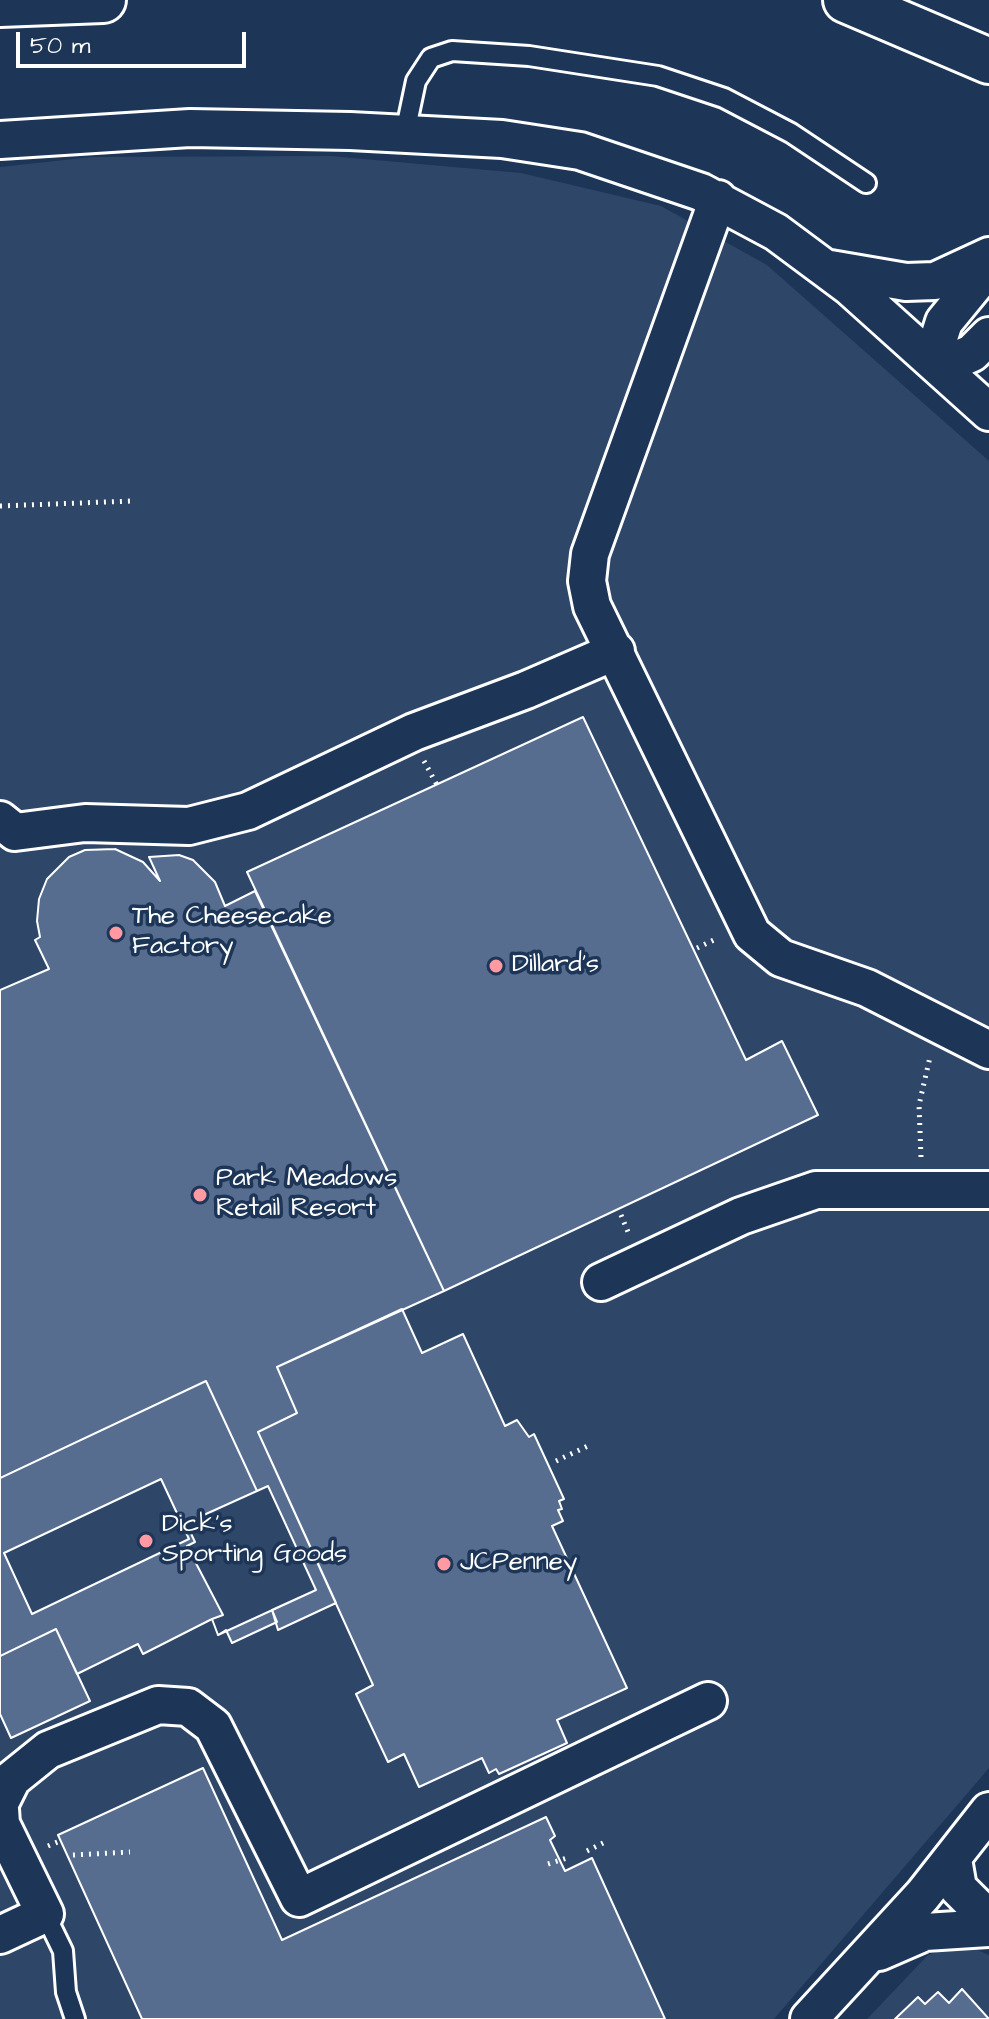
<!DOCTYPE html>
<html>
<head>
<meta charset="utf-8">
<style>
  body { margin:0 }
  #map { position:relative; width:989px; height:2019px; overflow:hidden; background:#1d3557; font-family:"Architects Daughter",sans-serif }
  canvas { display:block }
  .scale { position:absolute; left:16px; top:32px; width:230px; height:36px; box-sizing:border-box; border:4px solid #fff; border-top:0; padding-left:10px; font-size:24px; line-height:28px; white-space:nowrap; color:#fff; -webkit-text-stroke:6px #1d3557; paint-order:stroke }
</style>
</head>
<body>
<div id="map">
<canvas width="989" height="2019"></canvas>
<div class="scale">50 m</div>
</div>
<script>
const context = document.querySelector('canvas').getContext('2d');
context.lineJoin = 'round';
function paint(path, color) {
  context.fillStyle = color;
  context.fill(path, 'evenodd');
}
function poly(rows) {
  const path = new Path2D();
  for (const r of rows) {
    path.moveTo(r[0], r[1]);
    for (let i = 2; i < r.length; i += 2) path.lineTo(r[i], r[i + 1]);
  }
  return path;
}
function stroke(path, color, width, dash) {
  context.strokeStyle = color;
  context.lineWidth = width;
  context.lineCap = dash ? 'butt' : 'round';
  context.setLineDash(dash || []);
  context.stroke(path);
}
function drawText(font, color, halo, rows, align = 'center') {
  context.font = font + ' "Architects Daughter",sans-serif';
  context.lineWidth = 7;
  context.setLineDash([]);
  context.textBaseline = 'middle';
  context.strokeStyle = halo;
  context.fillStyle = color;
  for (const [text, x, y, turn = 0] of rows) {
    context.save();
    context.translate(x, y);
    context.rotate((+turn || 0) * Math.PI / 180);
    context.textAlign = isNaN(turn) ? turn : align;
    if (halo) context.strokeText(text, 0, 0);
    context.fillText(text, 0, 0);
    context.restore();
  }
}
paint(poly([
  [330,156,521,173,661,206,767,265,989,461,989,1768,774,2019,0,2019,0,167,92,157],
  [949,1948,975,1949,989,1955,989,2019,867,2019,928,1955]
]), '#2e4668');
const building = poly([
  [583,717,746,1060,782,1041,818,1115,444,1291,247,872,583,717],
  [115,849,143,862,160,881,149,857,179,855,193,860,215,882,225,906,255,891,444,1291,277,1367,297,1413,258,1432,336,1603,278,1630,272,1610,316,1590,268,1486,257,1491,206,1381,0,1478,0,990,49,969,35,940,40,937,37,921,39,899,47,879,69,857,85,850,115,849],
  [402,1309,422,1353,463,1334,505,1426,517,1420,529,1437,534,1434,564,1499,559,1501,562,1509,558,1510,563,1521,552,1526,627,1688,557,1720,567,1743,499,1774,496,1769,489,1773,482,1758,419,1787,404,1754,388,1762,356,1694,373,1685,258,1432,297,1413,277,1367,402,1309],
  [206,1381,257,1491,268,1486,316,1590,272,1610,277,1622,232,1643,226,1630,218,1635,212,1619,143,1654,138,1644,77,1674,56,1629,0,1656,0,1478,206,1381],
  [161,1479,189,1539,32,1614,4,1553,161,1479],
  [268,1486,316,1590,218,1635,212,1619,223,1615,187,1546,195,1542,186,1523,268,1486],
  [56,1629,90,1701,11,1738,0,1714,0,1656,56,1629],
  [203,1768,282,1940,546,1817,555,1836,550,1840,565,1871,592,1858,665,2019,142,2019,58,1835,203,1768],
  [962,1989,989,2019,895,2019,918,1997,925,2004,938,1992,949,2003,962,1989]
]);
paint(building, '#566d90');
stroke(building, '#fff', 2);
const lane = poly([
  [405,133,416,81,431,58,452,51,529,56,658,76,724,98,791,133,866,183],
  [45,1914,63,1951,66,1992,75,2019]
]);
const street = poly([
  [0,140,190,128,350,131,502,139,580,151,701,192,776,232,850,287,989,412],
  [718,199,590,554,587,581,592,606,752,934,781,958,867,988,989,1050],
  [830,269,906,282,935,281,989,256],
  [937,362,937,344,944,322,989,267],
  [937,362,954,361,972,353,989,336],
  [0,820,15,832,85,823,189,826,248,811,414,732,526,690,616,651],
  [601,1282,741,1216,816,1190,989,1190],
  [0,1803,12,1779,48,1750,158,1705,188,1707,213,1726,299,1898,708,1701],
  [0,1809,1,1824,45,1914,0,1935],
  [953,1859,958,1888,989,1919],
  [879,1952,925,1932,989,1928],
  [809,2019,923,1895,989,1811]
]);
const secondary = poly([
  [846,0,989,61],
  [0,4,103,0]
]);
stroke(lane, '#fff', 24);
stroke(street, '#fff', 42);
stroke(secondary, '#fff', 50);
stroke(poly([
  [0,506,132,501],
  [424,761,437,785],
  [697,948,718,938],
  [921,1157,919,1105,930,1057],
  [621,1215,628,1232],
  [556,1461,590,1445],
  [48,1846,60,1841],
  [587,1851,607,1841],
  [73,1855,130,1852],
  [548,1864,570,1857]
]), '#fff', 5, [2, 6]);
stroke(lane, '#1d3557', 18);
stroke(street, '#1d3557', 36);
stroke(secondary, '#1d3557', 44);
for (const [x, y, r, color] of [
  [116,933,8,"#ff9aa2"],
  [496,966,8,"#ff9aa2"],
  [200,1195,8,"#ff9aa2"],
  [146,1541,8,"#ff9aa2"],
  [444,1564,8,"#ff9aa2"]
]) {
  const dot = new Path2D();
  dot.arc(x, y, r, 0, 2 * Math.PI);
  context.fillStyle = color;
  context.fill(dot);
  stroke(dot, '#1d3557', 3);
}
drawText('26px', '#fff', '#1d3557', [
  ["The Cheesecake",132,918],
  ["Factory",132,948],
  ["Dillard's",512,966],
  ["Park Meadows",216,1180],
  ["Retail Resort",216,1210],
  ["Dick's",162,1526],
  ["Sporting Goods",162,1556],
  ["JCPenney",460,1564]
], 'left');
</script>
</body>
</html>
